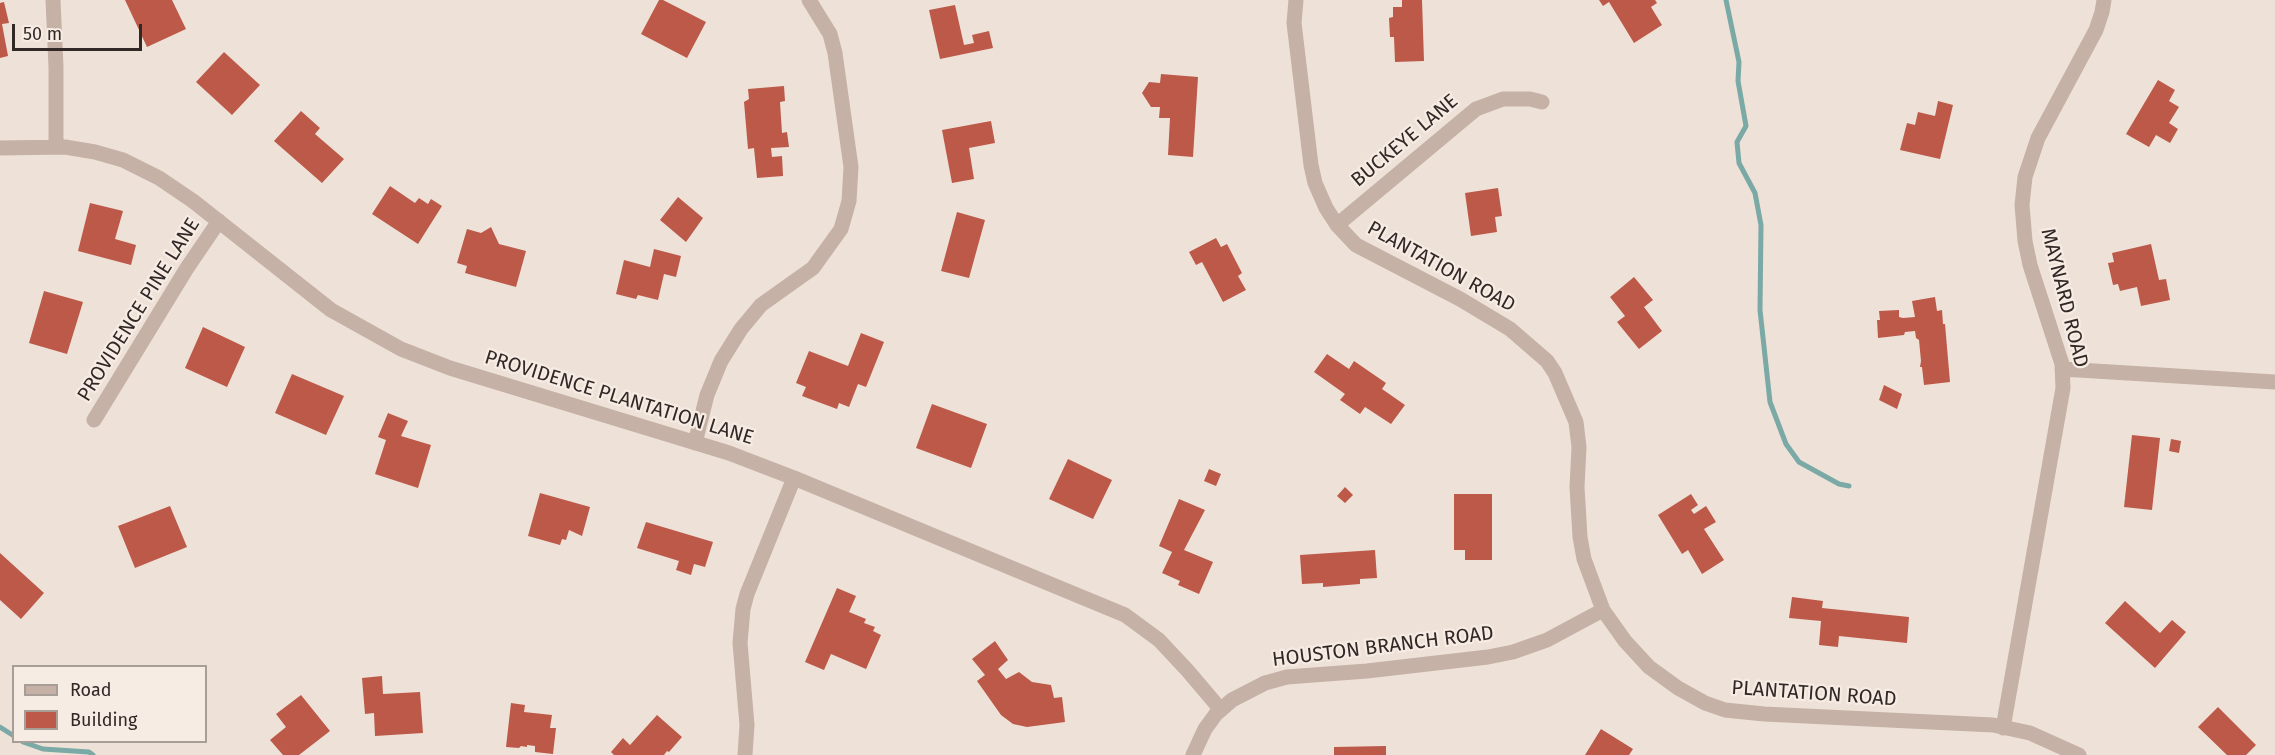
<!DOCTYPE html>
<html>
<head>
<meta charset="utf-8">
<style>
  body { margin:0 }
  #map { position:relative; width:2275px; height:755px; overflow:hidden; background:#eee2d8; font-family:"Fira Sans",sans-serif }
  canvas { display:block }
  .legend { position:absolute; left:12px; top:665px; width:195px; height:78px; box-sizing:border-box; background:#f7ece4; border:2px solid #a89e98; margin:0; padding:8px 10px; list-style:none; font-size:18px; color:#322826 }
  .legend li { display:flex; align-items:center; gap:12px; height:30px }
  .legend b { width:30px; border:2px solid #a89e98 }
  .scale { position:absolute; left:12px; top:24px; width:130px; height:27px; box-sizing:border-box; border:3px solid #322826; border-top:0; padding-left:8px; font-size:18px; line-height:21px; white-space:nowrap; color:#322826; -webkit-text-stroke:4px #f7ece4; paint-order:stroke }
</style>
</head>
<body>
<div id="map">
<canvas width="2275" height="755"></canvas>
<ul class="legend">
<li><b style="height:8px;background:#c5b1a6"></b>Road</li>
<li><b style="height:16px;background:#bc5949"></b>Building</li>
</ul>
<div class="scale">50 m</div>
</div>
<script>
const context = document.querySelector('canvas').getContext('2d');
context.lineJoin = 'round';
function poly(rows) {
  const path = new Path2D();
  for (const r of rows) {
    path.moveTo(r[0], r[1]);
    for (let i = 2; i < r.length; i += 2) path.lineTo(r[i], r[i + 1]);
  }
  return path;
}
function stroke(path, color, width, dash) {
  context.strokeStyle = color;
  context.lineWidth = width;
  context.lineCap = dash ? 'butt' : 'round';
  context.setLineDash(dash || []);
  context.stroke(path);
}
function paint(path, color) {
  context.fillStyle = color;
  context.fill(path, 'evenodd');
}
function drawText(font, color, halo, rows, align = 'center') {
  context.font = font + ' "Fira Sans",sans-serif';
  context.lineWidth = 4.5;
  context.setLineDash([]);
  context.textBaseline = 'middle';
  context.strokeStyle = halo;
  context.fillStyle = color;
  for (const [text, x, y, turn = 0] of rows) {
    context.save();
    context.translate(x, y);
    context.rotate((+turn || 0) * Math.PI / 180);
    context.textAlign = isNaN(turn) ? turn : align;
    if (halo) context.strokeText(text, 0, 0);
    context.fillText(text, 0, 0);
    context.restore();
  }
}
stroke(poly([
  [1726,0,1739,62,1738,81,1746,126,1737,142,1739,163,1755,193,1761,225,1760,310,1770,402,1786,444,1799,462,1839,484,1849,486],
  [0,727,14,736],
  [23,742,43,749,89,752,93,755]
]), '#7aa9a6', 5);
paint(poly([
  [125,0,172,0,186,29,147,47],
  [659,0,663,0,706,22,687,58,641,34],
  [1402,0,1422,0,1424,61,1395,62,1394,37,1390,37,1389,18,1393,17,1393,7,1402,7],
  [1599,0,1655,0,1657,3,1651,7,1662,25,1634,43,1609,2,1603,6],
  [4,2,9,23,2,24,8,56,0,58,0,3],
  [955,5,964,45,974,43,972,35,989,31,993,48,940,59,929,10],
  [224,52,260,85,232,115,196,82],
  [1161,74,1198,77,1193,157,1168,155,1170,118,1159,118,1160,107,1151,107,1142,93,1149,82,1160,83],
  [2158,80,2175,90,2169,101,2179,107,2169,123,2178,129,2170,143,2156,135,2149,147,2126,134],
  [784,86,785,101,780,102,782,133,787,132,789,147,771,148,772,157,782,156,783,176,757,178,754,148,748,149,744,102,749,99,748,89],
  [1938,101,1953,105,1940,159,1900,150,1907,123,1915,125,1918,112,1935,116],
  [301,111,320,128,315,134,344,159,322,183,274,141],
  [991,121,995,143,969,148,974,179,952,183,942,130],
  [390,186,415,203,419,198,428,204,431,199,442,206,418,244,372,214],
  [1498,188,1502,216,1495,217,1497,232,1471,236,1465,193],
  [678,197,703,218,686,242,660,220],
  [90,203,123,211,115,239,136,245,131,265,78,251],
  [957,212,985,220,969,278,941,271],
  [491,227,499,244,526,251,516,287,465,273,467,266,457,263,467,229,481,233],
  [1216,238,1221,247,1227,244,1242,273,1238,276,1246,290,1223,302,1202,262,1196,265,1189,252],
  [2151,244,2159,280,2166,279,2170,300,2141,306,2137,287,2120,291,2118,284,2113,285,2108,263,2114,262,2112,253],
  [654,249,681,256,676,277,664,274,658,300,638,295,636,299,616,294,624,260,650,267],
  [1634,277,1653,300,1644,307,1662,331,1639,349,1617,322,1625,316,1610,297],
  [44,291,83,302,67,354,29,343],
  [1935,297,1937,311,1942,310,1943,324,1945,324,1950,382,1924,385,1922,367,1920,367,1921,361,1919,340,1916,338,1915,331,1905,332,1904,335,1878,338,1877,320,1880,320,1879,311,1899,310,1899,317,1903,318,1915,317,1912,301],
  [203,327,245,347,227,387,185,368],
  [861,333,884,342,866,387,858,384,849,407,839,403,837,409,802,396,806,387,796,383,809,351,848,366],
  [1327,354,1349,369,1354,361,1386,383,1382,389,1405,405,1391,424,1365,407,1360,414,1340,400,1345,394,1314,372],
  [292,374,344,396,326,435,275,413],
  [1884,385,1902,394,1897,409,1879,400],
  [932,404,987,424,971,468,916,448],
  [388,413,408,421,401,436,431,445,418,488,375,474,386,440,378,437],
  [2132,435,2160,438,2152,510,2124,507],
  [2171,439,2181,441,2179,453,2169,451],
  [1068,459,1112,480,1093,519,1049,499],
  [1209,469,1221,474,1216,486,1204,481],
  [1345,487,1353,495,1345,503,1337,496],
  [540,493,590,507,582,536,569,530,566,540,562,539,560,545,528,536],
  [1454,494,1492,494,1492,560,1465,560,1465,550,1454,550],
  [1691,494,1698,505,1691,510,1694,514,1706,506,1716,522,1704,529,1724,560,1702,574,1688,550,1682,554,1658,515],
  [1179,499,1205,510,1184,550,1213,562,1199,594,1178,585,1180,581,1162,573,1172,552,1159,546],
  [170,506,187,547,135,568,118,526],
  [646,522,713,542,705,567,694,564,691,575,676,570,679,561,637,548],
  [1375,550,1377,578,1360,579,1360,584,1323,587,1323,583,1302,584,1300,555],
  [0,553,44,593,21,619,0,600],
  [837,588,856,596,849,612,866,619,864,623,875,627,873,631,881,635,866,669,831,654,824,670,805,662],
  [1792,597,1823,601,1822,608,1909,617,1907,643,1839,636,1838,647,1819,645,1821,621,1789,618],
  [2125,601,2160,633,2172,620,2186,632,2155,668,2105,623],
  [995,641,1008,660,998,669,1006,679,1019,672,1032,682,1051,685,1054,698,1062,697,1065,722,1027,727,1013,724,1001,715,977,681,985,675,972,659],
  [382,676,383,694,420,692,423,733,375,736,374,713,365,714,362,678],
  [301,695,330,731,299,755,283,755,270,740,286,727,276,714],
  [511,703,525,705,524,712,552,715,550,728,556,728,553,754,535,752,535,746,527,745,527,747,521,746,519,748,506,747],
  [2218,707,2256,745,2246,755,2227,755,2198,727],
  [657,715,682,737,669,752,667,751,664,755,614,755,611,752,623,738,630,745],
  [1601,729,1633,749,1629,755,1585,755],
  [1386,746,1386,755,1334,755,1334,747]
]), '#bc5949');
stroke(poly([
  [53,0,56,67,56,147],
  [1296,0,1294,23,1311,165,1315,183,1326,208,1337,225,1356,245,1460,299,1510,329,1547,361,1555,373,1576,422,1579,447,1577,487,1580,537,1584,559,1603,610,1625,641,1649,667,1678,688,1705,703,1725,710,1764,714,1993,725,2030,733,2079,755],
  [0,148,65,147,95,152,123,160,159,178,193,201,331,310,401,349,450,368,729,453,794,478,1125,615,1159,640,1188,671,1221,710],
  [1337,225,1476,109,1503,99,1530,99,1542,102],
  [2062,369,2275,382],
  [94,420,187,268,219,221],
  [695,443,707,395,721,361,741,329,761,305,813,268,841,229,849,201,851,167,835,53,830,34,809,0],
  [2003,728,2063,388,2062,364,2030,265,2025,241,2022,205,2025,177,2038,138,2096,30,2102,12,2104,0],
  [745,755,747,725,740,643,743,609,747,594,794,478],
  [1193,755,1205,729,1216,714,1232,700,1265,683,1287,677,1367,671,1488,657,1513,652,1547,640,1603,610]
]), '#c5b1a6', 15);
drawText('20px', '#322826', '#f7ece4', [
  ["BUCKEYE LANE",1405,141,-40],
  ["PLANTATION ROAD",1441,267,29],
  ["MAYNARD ROAD",2064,298,76],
  ["PROVIDENCE PINE LANE",139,310,-58],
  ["PROVIDENCE PLANTATION LANE",619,398,17],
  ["HOUSTON BRANCH ROAD",1383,647,-7],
  ["PLANTATION ROAD",1814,694,4]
]);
</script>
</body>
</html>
